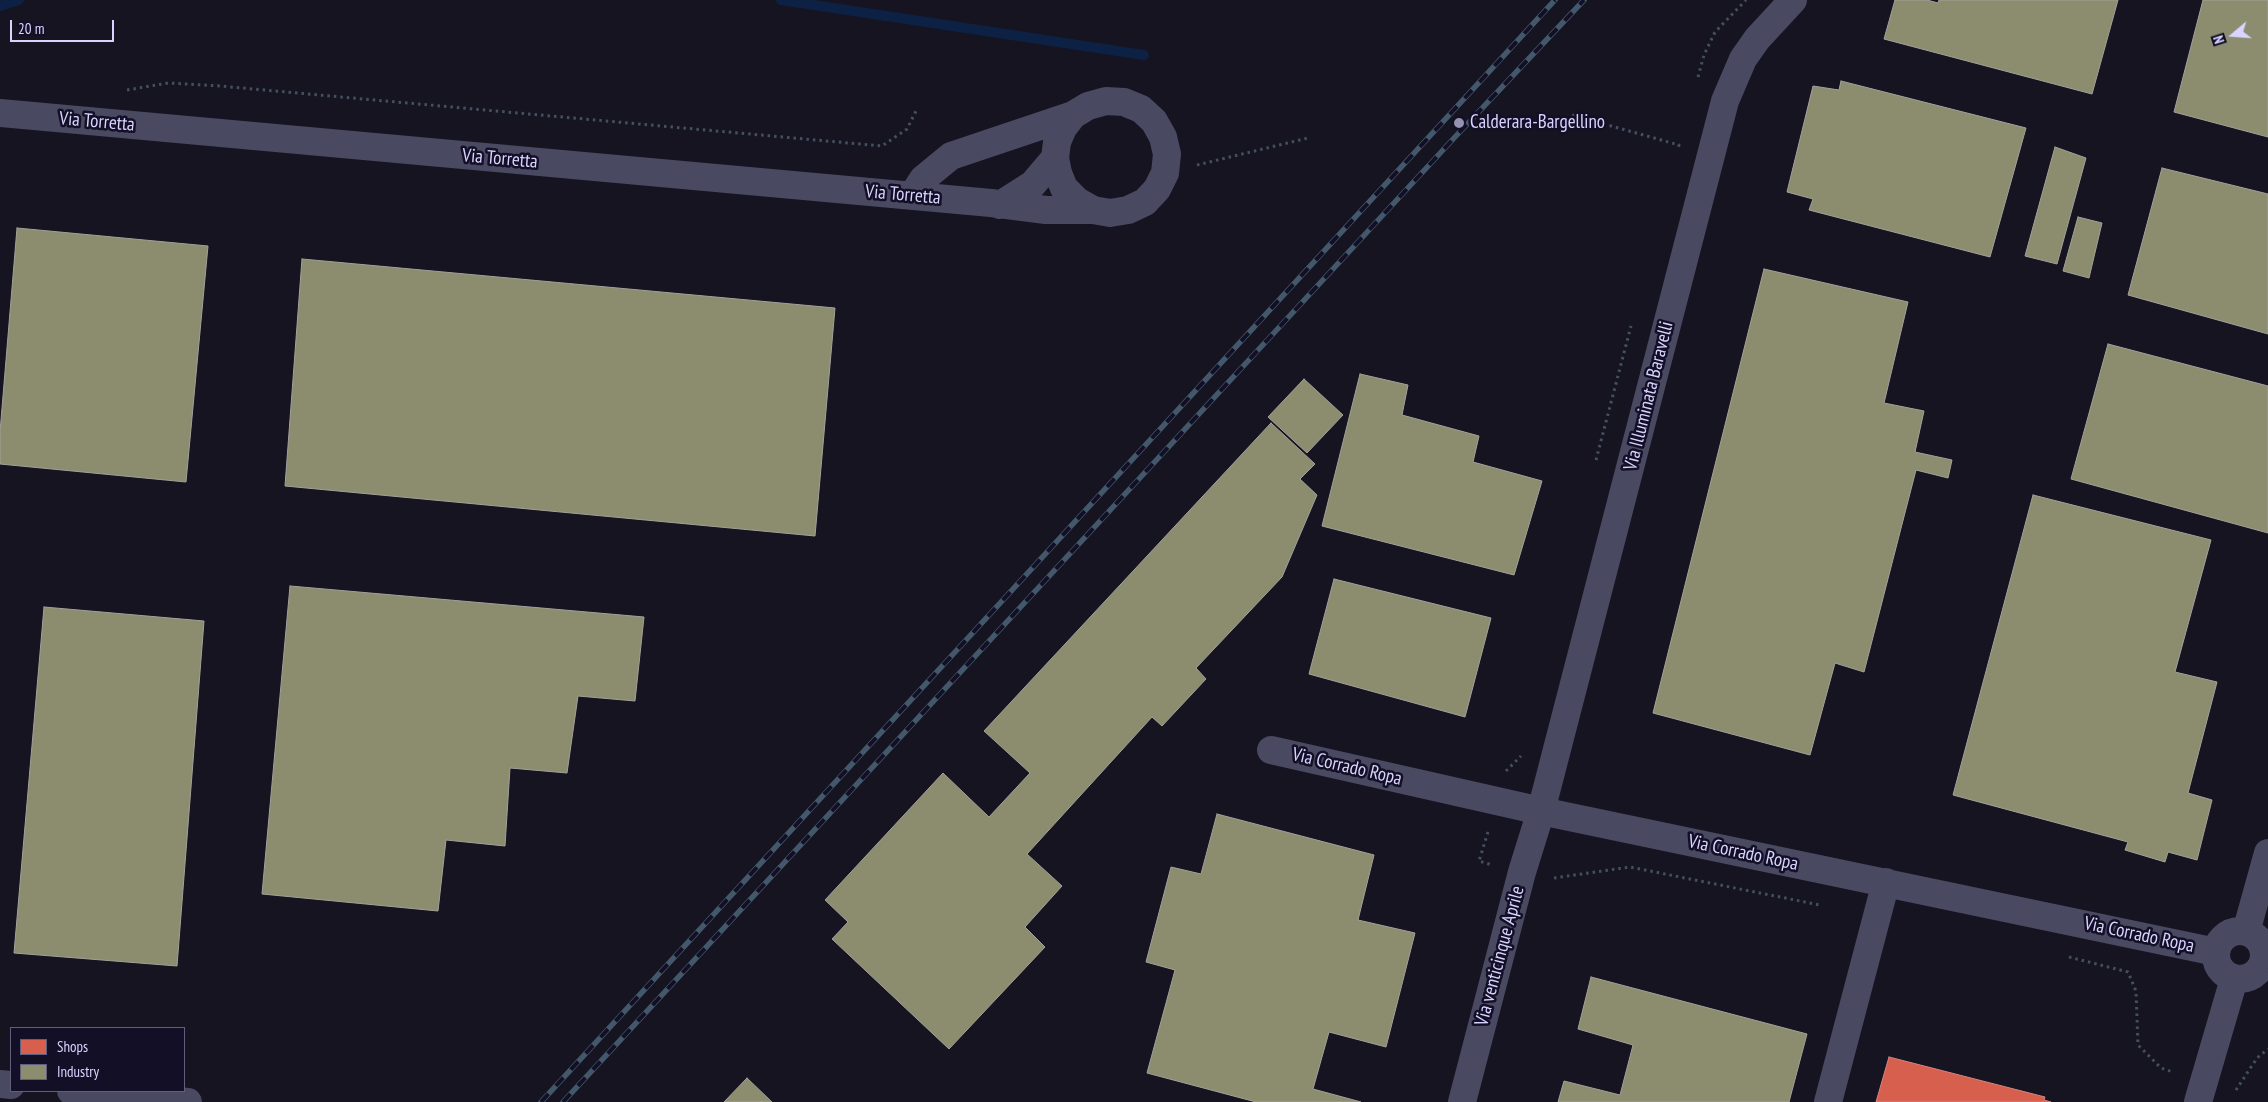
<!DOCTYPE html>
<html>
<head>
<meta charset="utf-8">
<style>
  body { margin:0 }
  #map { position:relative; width:2268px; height:1102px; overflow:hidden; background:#161421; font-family:"PT Sans Narrow",sans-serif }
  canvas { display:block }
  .legend { position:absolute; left:10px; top:1027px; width:175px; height:65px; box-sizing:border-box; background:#130f26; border:1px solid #625e7d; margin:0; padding:6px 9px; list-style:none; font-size:15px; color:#d9d4ff }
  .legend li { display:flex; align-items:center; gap:10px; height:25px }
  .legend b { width:25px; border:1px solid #625e7d }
  .north { position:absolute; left:2208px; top:10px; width:50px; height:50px; -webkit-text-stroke:4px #130f26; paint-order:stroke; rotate:252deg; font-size:14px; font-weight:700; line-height:20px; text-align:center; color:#d9d4ff }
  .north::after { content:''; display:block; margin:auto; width:18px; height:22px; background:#d9d4ff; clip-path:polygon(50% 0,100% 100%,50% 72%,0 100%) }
  .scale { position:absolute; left:10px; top:20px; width:104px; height:22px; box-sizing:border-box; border:2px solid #d9d4ff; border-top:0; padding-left:6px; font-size:15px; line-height:18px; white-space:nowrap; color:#d9d4ff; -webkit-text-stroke:4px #130f26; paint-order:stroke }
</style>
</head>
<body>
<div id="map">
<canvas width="2268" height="1102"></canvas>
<ul class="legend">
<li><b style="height:14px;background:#d6604d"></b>Shops</li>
<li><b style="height:14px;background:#8c8c6e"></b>Industry</li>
</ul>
<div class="north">N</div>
<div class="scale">20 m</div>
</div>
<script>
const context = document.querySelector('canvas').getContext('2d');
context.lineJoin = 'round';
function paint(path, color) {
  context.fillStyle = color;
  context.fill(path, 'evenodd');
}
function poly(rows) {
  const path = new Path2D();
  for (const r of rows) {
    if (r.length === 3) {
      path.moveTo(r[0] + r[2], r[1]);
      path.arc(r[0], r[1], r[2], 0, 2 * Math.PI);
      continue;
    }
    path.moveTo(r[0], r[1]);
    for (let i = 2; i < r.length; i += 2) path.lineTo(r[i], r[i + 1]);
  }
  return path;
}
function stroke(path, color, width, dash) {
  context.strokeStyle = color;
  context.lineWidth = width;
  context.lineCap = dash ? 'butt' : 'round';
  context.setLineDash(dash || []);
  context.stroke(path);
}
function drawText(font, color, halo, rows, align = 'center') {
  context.font = font + ' "PT Sans Narrow",sans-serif';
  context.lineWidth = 5;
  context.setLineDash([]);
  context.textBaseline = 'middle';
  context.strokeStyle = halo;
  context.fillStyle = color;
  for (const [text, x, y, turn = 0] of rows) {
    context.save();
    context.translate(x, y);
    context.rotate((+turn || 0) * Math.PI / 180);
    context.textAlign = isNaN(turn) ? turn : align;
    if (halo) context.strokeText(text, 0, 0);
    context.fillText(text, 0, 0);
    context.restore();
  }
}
const shops = poly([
  [1889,1057,2045,1097,2044,1100,2051,1102,1876,1102,1889,1057]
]);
paint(shops, '#d6604d');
stroke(shops, '#d78382', 1);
const industry = poly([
  [1895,0,1927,0,1938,3,1939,0,2118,0,2092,94,1884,39,1895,0],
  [2203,0,2268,0,2268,137,2174,112,2203,0],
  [1841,81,2026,128,1990,257,1809,210,1813,199,1787,192,1813,86,1839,90,1841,81],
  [2055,147,2086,158,2057,264,2025,256,2055,147],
  [2162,168,2268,194,2268,334,2128,295,2162,168],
  [2078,217,2102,223,2089,278,2063,271,2078,217],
  [17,228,208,246,186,482,0,464,0,432,17,228],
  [302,259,835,308,815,536,285,486,302,259],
  [1764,269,1908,302,1884,403,1924,411,1915,452,1952,460,1948,478,1916,470,1864,672,1835,663,1810,755,1653,713,1764,269],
  [2108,344,2268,386,2268,533,2071,479,2108,344],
  [1360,374,1408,385,1402,415,1479,436,1473,462,1542,481,1514,575,1322,526,1360,374],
  [1304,379,1343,415,1307,453,1268,417,1304,379],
  [1271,423,1315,464,1300,479,1317,495,1282,577,1196,668,1206,679,1162,726,1152,717,1027,854,1062,886,1025,927,1045,947,949,1049,832,939,848,922,825,900,943,773,989,817,1030,773,984,731,1271,423],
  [2033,495,2211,540,2175,672,2217,682,2188,793,2212,800,2197,860,2168,852,2165,862,2125,850,2128,842,1953,795,2033,495],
  [1334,579,1491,618,1465,717,1309,674,1334,579],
  [290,586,644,617,635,701,578,696,567,773,510,768,505,846,446,840,438,911,262,894,290,586],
  [44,607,204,621,177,966,14,953,44,607],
  [1217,814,1374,855,1358,920,1415,933,1386,1047,1329,1032,1313,1089,1361,1102,1256,1102,1147,1073,1175,970,1146,962,1171,867,1201,874,1217,814],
  [1591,977,1807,1034,1789,1102,1558,1102,1564,1081,1620,1095,1633,1045,1578,1029,1591,977],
  [747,1078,772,1102,724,1102,747,1078]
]);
paint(industry, '#8c8c6e');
stroke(industry, '#a3a29a', 1);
stroke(poly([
  [781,0,1144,55],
  [0,6,19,0]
]), '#0d2144', 10);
stroke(poly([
  [1698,77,1704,55,1715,32,1746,0],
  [127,90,168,83,220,86,882,146,907,129,917,109],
  [1572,115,1679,145,1678,148],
  [1197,165,1308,138],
  [1596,460,1631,326],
  [1506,771,1521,756],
  [1488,832,1479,861,1492,865],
  [1554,878,1630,867,1820,905],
  [2069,957,2128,972,2136,991,2138,1045,2161,1068,2173,1072],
  [2236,1090,2257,1058,2268,1049]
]), '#44505f', 3, [2.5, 4]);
stroke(poly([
  [0,113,991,203,1046,210,1093,210,1110,213,1128,210,1145,202,1157,189,1165,173,1167,154,1163,137,1154,121,1141,109,1124,102,1106,101,1088,106,1073,115,1063,128,1057,142,1055,158,1058,173,1064,188,1077,201,1093,210],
  [912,196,923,179,951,156,1073,115],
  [1000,205,1033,184,1055,158],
  [1271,750,1541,811,2216,952],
  [2240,955,24],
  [2246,932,2268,853],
  [0,1084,11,1085],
  [71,1091,188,1102],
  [1462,1102,1522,872,1541,811,1725,101,1743,59,1757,39,1793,0],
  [1828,1102,1886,882],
  [2198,1102,2234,979]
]), '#4a4962', 28);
const rail = poly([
  [541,1102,1555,0],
  [563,1102,1455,137,1584,0]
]);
stroke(rail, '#43596b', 5.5);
stroke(rail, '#130f26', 4, [11]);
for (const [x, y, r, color] of [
  [1459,123,6,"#9591b1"]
]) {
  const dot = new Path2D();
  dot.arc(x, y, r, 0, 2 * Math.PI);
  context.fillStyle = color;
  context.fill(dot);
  stroke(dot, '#130f26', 2);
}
drawText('19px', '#d9d4ff', '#130f26', [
  ["Via Torretta",97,122,5],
  ["Via Torretta",500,159,5],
  ["Via Torretta",903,195,5],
  ["Via Illuminata Baravelli",1649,396,-76],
  ["Via Corrado Ropa",1347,767,13],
  ["Via Corrado Ropa",1743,853,12],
  ["Via Corrado Ropa",2139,935,12],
  ["Via venticinque Aprile",1500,956,-75]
]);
drawText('19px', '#d9d4ff', '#130f26', [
  ["Calderara-Bargellino",1470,123]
], 'left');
</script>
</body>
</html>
